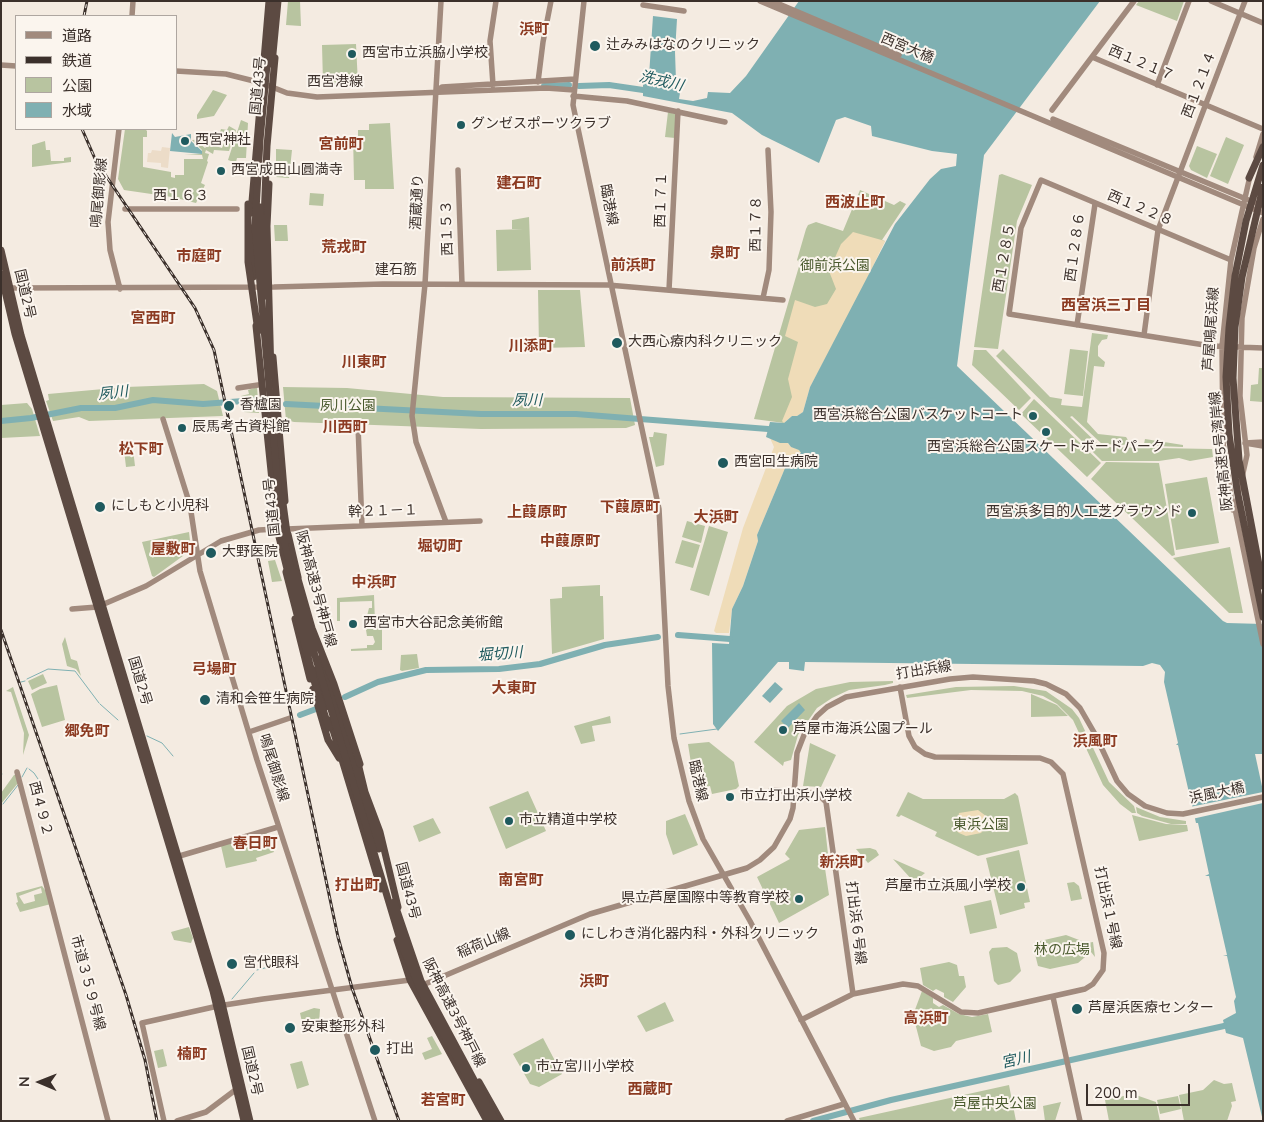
<!DOCTYPE html>
<html>
<head>
<meta charset="utf-8">
<style>
  body { margin:0 }
  #map { position:relative; width:1264px; height:1122px; overflow:hidden; background:#f4ebe1; font-family:"Nunito Sans","Noto Sans JP",sans-serif }
  canvas { display:block }
  .frame { position:absolute; inset:0; border:2px solid #3b302b; pointer-events:none }
  .legend { position:absolute; left:15px; top:15px; width:162px; height:115px; box-sizing:border-box; background:#fbf5ee; border:1px solid #aea6a0; margin:0; padding:6px 9px; list-style:none; font-size:15px; color:#3b302b }
  .legend li { display:flex; align-items:center; gap:10px; height:25px }
  .legend b { width:25px; border:1px solid #aea6a0 }
  .north { position:absolute; left:15px; top:1057px; width:50px; height:50px; -webkit-text-stroke:4px #fbf5ee; paint-order:stroke; rotate:271deg; font-size:14px; font-weight:700; line-height:20px; text-align:center; color:#3b302b }
  .north::after { content:''; display:block; margin:auto; width:18px; height:22px; background:#3b302b; clip-path:polygon(50% 0,100% 100%,50% 72%,0 100%) }
  .scale { position:absolute; left:1086px; top:1084px; width:104px; height:22px; box-sizing:border-box; border:2px solid #3b302b; border-top:0; padding-left:6px; font-size:15px; line-height:18px; white-space:nowrap; color:#3b302b; -webkit-text-stroke:4px #fbf5ee; paint-order:stroke }
</style>
</head>
<body>
<div id="map">
<canvas width="1264" height="1122"></canvas>
<div class="frame"></div>
<ul class="legend">
<li><b style="height:6px;background:#a18a7d"></b>道路</li>
<li><b style="height:6px;background:#3b302b"></b>鉄道</li>
<li><b style="height:14px;background:#b8c4a0"></b>公園</li>
<li><b style="height:14px;background:#7fb0b2"></b>水域</li>
</ul>
<div class="north">N</div>
<div class="scale">200 m</div>
</div>
<script>
const context = document.querySelector('canvas').getContext('2d');
context.lineJoin = 'round';
function paint(path, color) {
  context.fillStyle = color;
  context.fill(path, 'evenodd');
}
function poly(rows) {
  const path = new Path2D();
  for (const r of rows) {
    path.moveTo(r[0], r[1]);
    for (let i = 2; i < r.length; i += 2) path.lineTo(r[i], r[i + 1]);
  }
  return path;
}
function stroke(path, color, width, dash) {
  context.strokeStyle = color;
  context.lineWidth = width;
  context.lineCap = dash ? 'butt' : 'round';
  context.setLineDash(dash || []);
  context.stroke(path);
}
function drawText(font, color, halo, rows, align = 'center') {
  context.font = font + ' "Nunito Sans","Noto Sans JP",sans-serif';
  context.lineWidth = 4;
  context.setLineDash([]);
  context.textBaseline = 'middle';
  context.strokeStyle = halo;
  context.fillStyle = color;
  for (const [text, x, y, turn = 0] of rows) {
    context.save();
    context.translate(x, y);
    context.rotate((+turn || 0) * Math.PI / 180);
    context.textAlign = isNaN(turn) ? turn : align;
    if (halo) context.strokeText(text, 0, 0);
    context.fillText(text, 0, 0);
    context.restore();
  }
}
paint(poly([
  [288,1,300,1,301,26,286,25],
  [1139,1,1184,1,1177,21,1136,5],
  [356,44,358,84,353,86,328,87,323,83,322,45],
  [213,90,227,95,214,116,197,119,197,115],
  [668,112,676,114,675,138,665,137],
  [241,120,248,123,246,158,237,158,236,162,245,163,245,166,228,160],
  [390,123,394,189,365,189,365,180,354,180,353,136,358,136,358,130,369,130,369,124],
  [229,126,236,130,229,151,214,150,213,154,206,150,205,153,209,154,207,161,208,162,201,183,205,185,196,203,172,197,124,190,118,179,125,129,145,129,147,131,147,137,143,137,143,167,171,172,171,177,175,178,175,175,184,175,184,159,203,159,202,155,184,154,202,154,202,150,192,140,203,139,200,144,205,148,206,147,202,143,208,132,209,134,206,143,222,148,227,135,220,132,221,129,227,130],
  [1226,137,1244,145,1228,184,1210,176],
  [45,141,46,150,50,150,51,161,64,161,64,158,71,157,71,162,32,167,32,145],
  [1197,146,1217,154,1207,178,1191,170,1189,166],
  [276,149,292,150,289,178,276,177],
  [1002,174,1032,185,1017,221,998,349,974,347,999,175],
  [860,190,894,205,900,201,906,204,882,240,885,241,784,423,754,419,800,263,797,260,806,229,808,225,816,222,843,231],
  [310,193,324,194,323,206,309,205],
  [529,217,531,270,497,271,496,230,523,229,512,229,512,220],
  [274,225,287,225,288,241,275,241],
  [538,290,580,290,585,347,539,348],
  [1092,333,1108,335,1107,339,1102,340,1098,346,1098,356,1105,362,1104,367,1094,366,1087,422,1098,434,1126,437,1130,443,1144,444,1145,439,1183,445,1183,447,1102,444,1072,416,1070,417,1101,447,1212,449,1213,457,1190,461,1179,458,1159,461,1102,461,996,356,1003,349,1050,397,1062,399,1061,405,1082,407],
  [1070,349,1088,351,1083,396,1064,394],
  [974,350,986,350,1031,398,1019,410,972,365],
  [1259,368,1263,368,1263,402,1250,401,1251,385,1258,384],
  [204,384,217,391,223,416,89,421,79,417,53,421,46,401,49,400,48,394,126,387],
  [257,387,259,413,244,412,241,396,249,394,248,390],
  [283,387,347,388,443,397,630,398,635,425,626,428,481,429,294,422,286,420],
  [1034,399,1101,463,1087,477,1021,414],
  [27,403,32,409,40,436,1,438,1,405],
  [654,432,667,434,664,465,656,467,649,437,653,437],
  [132,441,135,466,126,467,123,442],
  [1106,462,1159,463,1175,555,1172,556,1091,479],
  [1207,477,1219,543,1176,550,1165,484],
  [687,521,705,526,701,543,682,537],
  [709,526,728,532,709,596,690,590],
  [189,532,191,549,187,553,154,577,152,576,142,542],
  [682,540,700,545,693,568,675,563],
  [1230,547,1243,613,1229,613,1173,558],
  [275,560,282,581,272,582,268,561],
  [600,585,600,596,603,596,604,639,552,654,550,599,562,598,562,587],
  [374,595,375,623,382,623,382,650,351,651,351,649,367,648,367,645,373,645,375,642,373,636,367,636,365,624,369,608,372,608,372,601,340,602,340,621,337,621,337,598],
  [65,637,71,659,77,661,81,676,76,669,67,666,62,644],
  [417,654,419,668,402,671,400,670,401,655],
  [43,674,47,683,32,690,28,681],
  [893,681,893,683,885,685,849,690,832,698,817,708,798,735,791,760,784,762,783,766,754,742,787,706,816,689,850,682],
  [57,685,65,720,42,727,31,694,40,689],
  [1014,686,1046,691,1072,709,1079,718,1109,782,1134,806,1136,813,1132,813,1120,804,1103,785,1073,720,1057,704,1043,696,1022,691,971,690,907,698,906,695,956,687],
  [13,687,29,735,23,755,24,733,11,692,6,691],
  [1031,694,1057,705,1068,716,1031,717],
  [610,716,611,723,592,726,595,741,581,744,574,726],
  [709,742,734,762,739,786,736,789,712,794,710,786,695,789,688,744],
  [810,743,836,755,821,787,803,786],
  [14,775,16,775,18,783,1,804,1,793],
  [528,791,546,831,506,849,489,807],
  [908,792,923,799,1004,799,1015,793,1018,796,1028,844,978,856,935,836,937,832,901,815,899,817,896,816],
  [1136,807,1160,817,1186,821,1186,824,1171,824,1142,816,1137,813],
  [685,814,698,845,673,855,666,834,666,821],
  [1132,815,1166,824,1187,825,1188,831,1139,841],
  [433,818,441,833,419,842,413,826],
  [825,827,828,854,823,855,829,895,779,923,757,877,790,859,785,854,799,830],
  [266,832,274,852,256,858,257,861,226,868,221,846],
  [870,848,876,850,879,855,868,863,856,849],
  [1019,850,1030,902,1024,903,1025,908,1000,915,986,858],
  [893,859,925,873,914,882],
  [1074,882,1079,886,1082,899,1071,901,1067,883],
  [42,886,45,890,47,889,51,904,20,912,16,903,18,902,16,893],
  [41,888,42,893,34,895,35,901,24,904,19,896],
  [991,900,997,928,970,934,964,906],
  [189,927,193,938,191,943,174,940,171,932],
  [1066,935,1087,943,1093,942,1095,957,1091,952,1078,963,1050,969,1038,966,1034,950,1042,948,1040,941],
  [1007,947,1017,953,1021,971,1010,982,998,985,994,981,989,952,992,948],
  [949,962,957,965,959,976,964,976,966,987,953,1002,944,997,944,993,936,989,933,991,923,985,920,968],
  [922,991,933,998,933,1003,939,1007,943,1005,959,1014,972,1017,988,1014,992,1032,956,1041,951,1047,934,1051,921,1046,913,1015],
  [665,1002,674,1021,646,1032,637,1016],
  [314,1008,320,1009,319,1024,304,1031,300,1013],
  [432,1036,442,1054,425,1060,422,1053,432,1049,427,1038],
  [543,1038,562,1074,539,1087,530,1084,513,1054],
  [163,1049,167,1066,158,1068,154,1051],
  [302,1061,309,1085,297,1089,290,1064],
  [1214,1080,1224,1084,1232,1083,1236,1101,1231,1102,1232,1106,1227,1121,1184,1121,1179,1095,1203,1090],
  [1009,1085,1016,1121,860,1121,859,1118],
  [1133,1094,1156,1102,1160,1121,1109,1121,1105,1100],
  [1178,1096,1181,1109,1160,1114,1157,1100],
  [1061,1102,1055,1121,1045,1121,1043,1106]
]), '#b8c4a0');
paint(poly([
  [853,232,885,241,858,298,810,387,803,412,797,416,792,416,784,423,782,421,792,397,788,379,798,342,785,336,795,300,815,307,827,304,836,289,829,271,841,244],
  [770,438,778,442,787,442,791,447,799,449,801,453,792,458,783,473,757,535,758,541,743,586,732,609,729,633,716,633,714,631,743,528,774,447],
  [978,810,986,816,985,828,981,833,966,836,959,833,956,830,959,813]
]), '#efdcb8');
paint(poly([
  [162,147,170,148,168,168,161,167,161,163,147,162,148,153,151,153,152,150,161,151]
]), '#ecdcc8');
paint(poly([
  [799,1,1100,1,984,155,957,366,1223,621,1227,623,1263,624,1263,754,1255,754,1263,791,1263,1121,1243,1038,1226,1033,1223,1020,1236,1013,1234,1001,1236,997,1227,956,1223,956,1227,955,1209,876,1205,876,1209,874,1198,823,1196,823,1178,745,1176,745,1178,743,1164,682,1165,672,1160,665,1152,663,1143,666,805,662,804,671,789,669,789,662,778,662,718,731,713,724,712,643,729,644,732,609,743,586,758,541,757,535,788,461,801,453,799,450,791,447,788,443,780,443,766,437,770,422,784,423,792,416,797,416,803,412,810,387,895,224,930,179,941,169,956,166,957,154,932,151,872,136,871,126,845,117,836,120,819,163,762,135,732,113,643,96,643,85,649,76,653,16,677,19,675,52,676,81,681,87,679,99,693,101,707,98,708,92,730,93,746,76],
  [172,133,175,137,191,134,191,141,202,151,202,154,170,151],
  [775,682,783,689,770,703,762,696],
  [799,703,805,710,788,728,781,721]
]), '#7fb0b2');
paint(poly([
  [1263,792,1263,803,1192,819,1190,807]
]), '#f4ebe1');
stroke(poly([
  [27,679,48,669,75,671,99,703],
  [21,682,25,681],
  [100,704,118,720],
  [680,734,717,729],
  [147,736,162,743,173,756],
  [29,769,34,773,42,785],
  [1,774,2,774],
  [22,777,27,768],
  [3,804,18,785],
  [257,970,284,963,299,963],
  [232,999,254,973]
]), '#7fb0b2', 1);
stroke(poly([
  [544,86,569,85],
  [579,86,609,85,650,91],
  [286,404,481,414,576,414,768,429],
  [1,421,31,418,81,408,115,408,153,400,203,404,257,400],
  [678,635,730,639],
  [345,697,378,682,426,670,499,669,540,664,605,645,658,637],
  [300,715,316,709],
  [813,1121,891,1100,1224,1026]
]), '#7fb0b2', 6);
stroke(poly([
  [441,1,425,284,412,416,416,442,446,522],
  [584,1,573,105,659,509,668,686,674,738,689,801,703,839,750,921,854,1121],
  [760,1,1263,213],
  [772,1,899,55],
  [1211,1,1263,23],
  [643,5,684,11],
  [132,16,133,1],
  [1092,57,1263,129],
  [1,65,16,66],
  [176,71,226,74,262,83,287,93,317,97,546,88,574,90],
  [538,82,543,42,551,1],
  [493,85,490,41,496,1],
  [1157,85,1189,1],
  [437,91,442,87,575,79],
  [573,96,627,101,725,122],
  [1052,110,1134,1],
  [1053,119,1263,206],
  [119,129,108,222,110,250,120,289],
  [1256,157,1263,134],
  [458,170,462,284],
  [125,209,237,209],
  [1263,219,1254,248,1242,318,1240,396,1247,455,1235,509,1263,644],
  [1231,260,1041,180,1021,228,1009,314,1211,346,1263,348],
  [9,288,274,287,383,284,608,285,783,300],
  [669,290,678,111],
  [763,298,769,270,771,212,768,150],
  [1077,325,1095,204],
  [1144,335,1158,230,1245,1],
  [238,388,258,385],
  [163,419,190,505,200,571,257,760,375,1121],
  [358,426,362,526],
  [1245,443,1263,446],
  [1245,443,1263,442],
  [1233,510,1223,443,1222,346,1231,260,1250,176],
  [287,529,480,521],
  [72,609,97,607,146,586,221,541,259,530,277,529],
  [249,732,290,718],
  [17,772,108,1121],
  [771,790,817,793,826,802,853,994],
  [176,857,278,827],
  [1053,997,1080,1121],
  [801,1020,853,994,903,984,918,986,961,1012,978,1013,1085,989,1093,984,1103,970,1104,953,1063,774,1051,762,1040,758,935,757,925,754,915,747,909,736,900,687],
  [164,1121,142,1023,218,1006,263,999,410,980,425,984,590,914,747,868,760,860,774,847,790,819,793,808,797,753,804,735,817,716,827,707,846,697,950,679,973,677,1034,681,1046,684,1066,694,1080,708,1095,734,1117,781,1128,794,1145,806,1167,813,1183,814,1263,797],
  [177,1121,206,1112,238,1088],
  [787,1121,844,1104]
]), '#a18a7d', 5.5);
stroke(poly([
  [1249,178,1263,147],
  [251,213,269,1],
  [264,220,267,146,275,58],
  [251,228,253,277],
  [1,250,21,335,221,999,250,1121],
  [1,274,15,334,213,991,244,1121],
  [256,326,277,529,289,577],
  [273,357,285,501],
  [288,534,298,577],
  [295,619,310,679],
  [321,658,379,849],
  [314,670,326,707],
  [313,689,328,740,339,758],
  [330,720,381,889],
  [357,759,365,792,380,832,398,907],
  [397,940,410,980,487,1121],
  [479,1082,501,1121]
]), '#5c4a42', 7);
const rail = poly([
  [84,16,87,1],
  [82,129,96,161,195,308,214,350,338,937,352,988,399,1121],
  [1,630,126,995,145,1060,157,1121]
]);
stroke(rail, '#3b302b', 3);
stroke(rail, '#fbf5ee', 1, [4]);
stroke(poly([
  [273,1,260,140,255,227,282,532,298,599,402,946,424,998,491,1121],
  [272,64,278,1],
  [1263,165,1246,221,1235,276,1229,328,1226,377,1229,434,1237,490,1263,617],
  [269,184,267,226,271,376],
  [1263,187,1242,277,1235,327,1233,378,1239,460,1263,586],
  [248,204,248,262,258,331],
  [260,207,265,296],
  [282,496,288,540],
  [286,572,315,684,329,728],
  [296,572,312,628,334,684,360,764],
  [394,902,421,981,496,1121]
]), '#5c4a42', 7);
for (const [x, y, r, color] of [
  [595,46,6,"#1f5a5e"],
  [352,54,5,"#1f5a5e"],
  [461,125,5,"#1f5a5e"],
  [185,141,5,"#1f5a5e"],
  [221,171,5,"#1f5a5e"],
  [617,343,6,"#1f5a5e"],
  [229,406,6,"#1f5a5e"],
  [1033,416,5,"#1f5a5e"],
  [182,428,5,"#1f5a5e"],
  [1046,432,5,"#1f5a5e"],
  [723,463,6,"#1f5a5e"],
  [100,507,6,"#1f5a5e"],
  [1192,513,5,"#1f5a5e"],
  [211,553,6,"#1f5a5e"],
  [353,624,5,"#1f5a5e"],
  [205,700,6,"#1f5a5e"],
  [783,730,5,"#1f5a5e"],
  [730,797,5,"#1f5a5e"],
  [509,821,5,"#1f5a5e"],
  [1021,887,5,"#1f5a5e"],
  [799,899,5,"#1f5a5e"],
  [570,935,6,"#1f5a5e"],
  [232,964,6,"#1f5a5e"],
  [1077,1009,6,"#1f5a5e"],
  [290,1028,6,"#1f5a5e"],
  [375,1050,6,"#1f5a5e"],
  [526,1068,5,"#1f5a5e"]
]) {
  const dot = new Path2D();
  dot.arc(x, y, r, 0, 2 * Math.PI);
  context.fillStyle = color;
  context.fill(dot);
  stroke(dot, '#fbf5ee', 2);
}
drawText('14px', '#3b302b', '#fbf5ee', [
  ["辻みみはなのクリニック",606,46],
  ["西宮市立浜脇小学校",362,54],
  ["グンゼスポーツクラブ",471,125],
  ["西宮神社",195,141],
  ["西宮成田山圓満寺",231,171],
  ["大西心療内科クリニック",628,343],
  ["香櫨園",240,406],
  ["西宮浜総合公園バスケットコート",1023,416,"right"],
  ["辰馬考古資料館",192,428],
  ["西宮浜総合公園スケートボードパーク",1046,448,"center"],
  ["西宮回生病院",734,463],
  ["にしもと小児科",111,507],
  ["西宮浜多目的人工芝グラウンド",1182,513,"right"],
  ["大野医院",222,553],
  ["西宮市大谷記念美術館",363,624],
  ["清和会笹生病院",216,700],
  ["芦屋市海浜公園プール",793,730],
  ["市立打出浜小学校",740,797],
  ["市立精道中学校",519,821],
  ["芦屋市立浜風小学校",1011,887,"right"],
  ["県立芦屋国際中等教育学校",789,899,"right"],
  ["にしわき消化器内科・外科クリニック",581,935],
  ["宮代眼科",243,964],
  ["芦屋浜医療センター",1088,1009],
  ["安東整形外科",301,1028],
  ["打出",386,1050],
  ["市立宮川小学校",536,1068]
], 'left');
drawText('14px', '#3b302b', '#fbf5ee', [
  ["西宮大橋",907,49,23],
  ["西１２１７",1141,64,23],
  ["西宮港線",335,83],
  ["西１２１４",1200,85,-69],
  ["国道43号",259,86,-85],
  ["鳴尾御影線",100,193,-85],
  ["西１６３",181,197],
  ["西１７１",662,200,-88],
  ["酒蔵通り",418,202,-87],
  ["臨港線",608,205,79],
  ["西１２２８",1140,209,23],
  ["西１７８",757,224,-89],
  ["西１５３",448,228,-92],
  ["西１２８６",1076,247,-82],
  ["西１２８５",1005,258,-80],
  ["建石筋",396,271],
  ["国道2号",24,294,77],
  ["芦屋鳴尾浜線",1212,329,-86],
  ["阪神高速5号湾岸線",1222,451,-96],
  ["国道43号",273,507,-96],
  ["幹２１－１",383,512,-2],
  ["阪神高速3号神戸線",315,589,75],
  ["打出浜線",924,671,-9],
  ["国道2号",139,681,73],
  ["鳴尾御影線",273,768,73],
  ["臨港線",697,781,77],
  ["浜風大橋",1217,794,-12],
  ["西４９２",40,809,75],
  ["国道43号",407,891,75],
  ["打出浜１号線",1107,908,78],
  ["打出浜６号線",855,923,83],
  ["稲荷山線",484,944,-23],
  ["市道３５９号線",87,983,75],
  ["阪神高速3号神戸線",453,1013,63],
  ["国道2号",251,1071,77]
]);
drawText('14px', '#4a5a2e', '#fbf5ee', [
  ["御前浜公園",835,267],
  ["夙川公園",348,407],
  ["東浜公園",981,826],
  ["林の広場",1062,951],
  ["芦屋中央公園",995,1105]
]);
drawText('bold 15px', '#8c3b22', '#fbf5ee', [
  ["浜町",534,30],
  ["宮前町",341,145],
  ["建石町",519,184],
  ["西波止町",855,203],
  ["荒戎町",344,248],
  ["泉町",725,254],
  ["市庭町",199,257],
  ["前浜町",633,266],
  ["西宮浜三丁目",1106,306],
  ["宮西町",153,319],
  ["川添町",531,347],
  ["川東町",364,363],
  ["川西町",345,428],
  ["松下町",141,450],
  ["下葭原町",630,508],
  ["上葭原町",537,513],
  ["大浜町",716,518],
  ["中葭原町",570,542],
  ["堀切町",440,547],
  ["屋敷町",173,550],
  ["中浜町",374,583],
  ["弓場町",214,670],
  ["大東町",514,689],
  ["郷免町",87,732],
  ["浜風町",1095,742],
  ["春日町",255,844],
  ["新浜町",842,863],
  ["南宮町",521,881],
  ["打出町",357,886],
  ["浜町",594,982],
  ["高浜町",926,1019],
  ["楠町",192,1055],
  ["西蔵町",650,1090],
  ["若宮町",443,1101]
]);
drawText('italic 15px', '#1f5a5e', '#fbf5ee', [
  ["洗戎川",661,82,13],
  ["夙川",113,394,-6],
  ["夙川",527,401],
  ["堀切川",500,655,-4],
  ["宮川",1016,1061,-13]
]);
</script>
</body>
</html>
